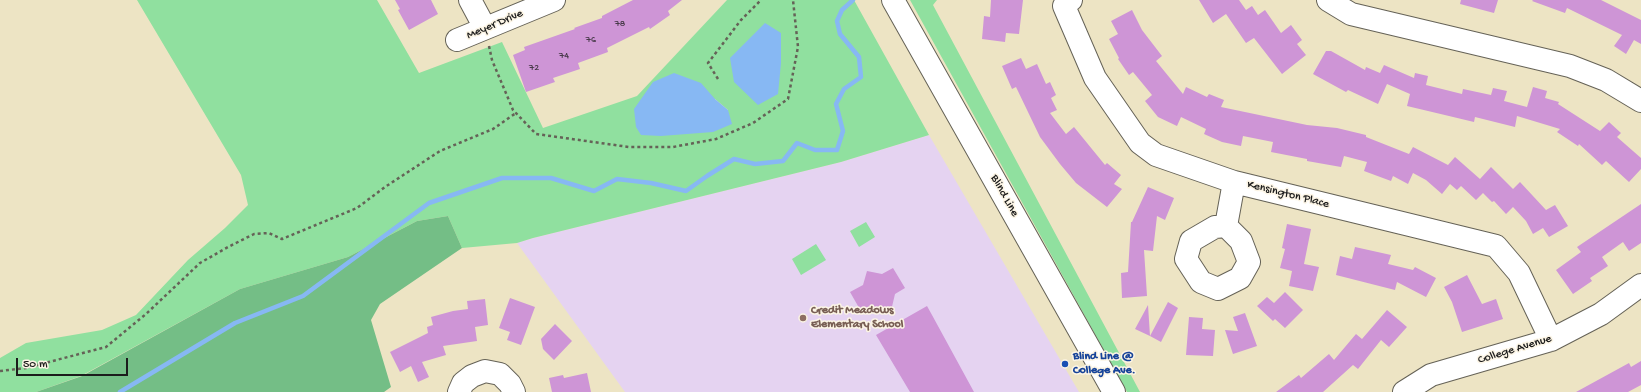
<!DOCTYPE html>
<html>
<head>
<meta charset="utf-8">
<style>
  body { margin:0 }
  #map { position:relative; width:1641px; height:392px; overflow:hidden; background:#ede4c4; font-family:"Gochi Hand",sans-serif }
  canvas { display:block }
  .scale { position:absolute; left:16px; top:358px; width:112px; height:18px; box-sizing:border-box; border:2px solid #1c1c1c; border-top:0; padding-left:5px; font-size:12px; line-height:14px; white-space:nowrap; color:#1c1c1c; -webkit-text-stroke:3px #fcf5e5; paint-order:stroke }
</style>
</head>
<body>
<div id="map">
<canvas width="1641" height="392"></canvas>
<div class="scale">50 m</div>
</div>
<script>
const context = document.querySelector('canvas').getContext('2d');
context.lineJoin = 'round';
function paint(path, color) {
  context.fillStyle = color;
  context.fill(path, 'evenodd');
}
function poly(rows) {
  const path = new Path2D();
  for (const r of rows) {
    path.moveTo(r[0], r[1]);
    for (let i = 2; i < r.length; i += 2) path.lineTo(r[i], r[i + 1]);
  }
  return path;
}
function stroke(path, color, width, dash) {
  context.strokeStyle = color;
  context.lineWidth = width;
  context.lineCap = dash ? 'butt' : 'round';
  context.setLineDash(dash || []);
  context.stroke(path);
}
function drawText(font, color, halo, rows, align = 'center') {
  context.font = font + ' "Gochi Hand",sans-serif';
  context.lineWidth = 3;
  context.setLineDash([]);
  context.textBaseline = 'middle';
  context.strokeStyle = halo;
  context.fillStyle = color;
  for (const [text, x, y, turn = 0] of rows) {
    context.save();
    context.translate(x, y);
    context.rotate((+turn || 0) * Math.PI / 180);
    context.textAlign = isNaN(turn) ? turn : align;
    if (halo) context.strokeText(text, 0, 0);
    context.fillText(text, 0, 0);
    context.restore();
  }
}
paint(poly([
  [929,135,1079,392,625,392,517,243,533,238,841,162]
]), '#e5d3f1');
paint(poly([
  [137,0,377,0,419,73,502,42,543,128,637,96,727,0,854,0,929,135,841,162,533,238,517,243,462,248,448,216,417,221,348,257,240,289,81,376,36,392,0,392,0,358,26,343,102,330,136,315,188,260,225,228,248,205,241,175],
  [715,99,728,110,634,110],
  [910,0,937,0,933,5,1140,392,1127,392],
  [866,222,875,237,859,247,850,231],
  [816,244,826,260,801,275,792,259]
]), '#90e09f');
paint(poly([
  [448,216,462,248,380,304,371,320,391,387,384,392,36,392,82,376,240,289,348,257,417,221]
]), '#74be86');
paint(poly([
  [765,23,781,33,781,63,778,94,758,105,734,82,730,58],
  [674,73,701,83,715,99,728,110,732,124,713,132,661,136,641,135,636,127,634,109,653,82]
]), '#87b8f3');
stroke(poly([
  [120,392,235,323,303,296,429,203,502,178,551,178,594,191,617,179,651,183,686,191,707,176,734,159,755,164,783,161,797,143,815,150,837,150,843,131,836,104,844,89,861,77,859,57,840,34,837,21,842,10,853,0]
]), '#87b8f3', 4.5);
paint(poly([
  [395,0,431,0,438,14,409,30,398,10,400,9],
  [633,0,682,0,668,11,670,15,650,29,649,27,607,48,608,52,578,63,580,69,553,78,555,82,526,92,513,55,525,50,524,47,575,29,574,28,602,18,602,16],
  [991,0,1023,0,1019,34,1006,33,1005,42,982,39,984,16,990,17],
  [1199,0,1239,0,1246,10,1252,6,1258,15,1265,10,1281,33,1291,25,1302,40,1297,44,1306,55,1282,74,1254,38,1246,43,1226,14,1213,23],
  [1461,0,1498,0,1494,13,1460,4],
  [1533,0,1601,0,1641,20,1641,44,1634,40,1626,54,1614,46,1622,35,1567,8,1565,13,1532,1],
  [1132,10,1142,30,1162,56,1156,61,1183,94,1186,87,1207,97,1209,94,1224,100,1221,107,1307,125,1337,128,1366,135,1366,137,1409,154,1413,147,1448,165,1455,157,1480,179,1491,167,1513,189,1520,182,1546,210,1555,205,1568,226,1549,237,1543,228,1533,234,1526,221,1513,207,1506,214,1494,201,1492,202,1483,193,1476,200,1461,186,1457,190,1450,184,1442,194,1426,180,1413,173,1408,184,1393,176,1391,181,1364,171,1367,162,1344,156,1341,167,1307,161,1307,159,1271,152,1273,142,1243,136,1241,146,1222,142,1204,134,1206,129,1181,117,1177,126,1158,117,1145,101,1152,95,1133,72,1129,75,1118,59,1119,58,1109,39,1118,34,1111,21],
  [1326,51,1331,51,1365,70,1366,67,1380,73,1384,65,1414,78,1415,73,1428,76,1426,85,1462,94,1463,89,1491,95,1493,88,1507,91,1504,101,1527,107,1533,87,1547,91,1545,98,1559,102,1558,104,1600,131,1609,122,1621,133,1617,137,1641,158,1641,169,1629,182,1606,161,1602,165,1579,144,1578,146,1557,132,1560,129,1517,116,1515,127,1475,117,1474,122,1449,116,1407,106,1410,94,1387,84,1378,104,1348,90,1346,92,1313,74],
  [1021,58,1026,69,1037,64,1046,84,1050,82,1056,95,1051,98,1057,110,1050,113,1066,134,1074,127,1105,165,1107,163,1121,175,1114,184,1122,189,1107,207,1076,183,1060,164,1040,137,1016,87,1012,89,1002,66],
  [1148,187,1174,198,1165,220,1157,216,1153,251,1144,250,1147,296,1122,298,1121,273,1128,272,1131,222,1132,222],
  [1641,204,1641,243,1629,251,1623,242,1602,257,1608,266,1590,278,1592,281,1573,294,1556,270,1581,252,1577,247],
  [1287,224,1311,229,1304,264,1319,267,1313,291,1289,286,1292,271,1280,268,1285,249,1282,248],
  [1355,247,1391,255,1388,264,1413,270,1415,267,1436,278,1426,297,1397,282,1395,290,1336,275,1340,256,1352,259],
  [893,268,905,288,895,294,891,311,873,306,862,313,850,292,863,285,867,271,882,274],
  [1467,275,1482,304,1496,299,1503,319,1462,332,1452,302,1444,287],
  [1285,292,1303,310,1285,328,1275,319,1273,321,1257,306,1267,297,1274,303],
  [510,298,535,307,521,345,507,340,510,332,499,328],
  [485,299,488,325,475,327,477,341,443,346,446,355,422,362,429,377,418,382,411,366,400,372,390,352,428,333,427,327,433,325,431,317,453,311,468,309,467,301],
  [1168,302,1178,308,1161,342,1150,336],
  [1148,305,1150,336,1135,329],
  [927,306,932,315,974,392,910,392,876,335],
  [1387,310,1407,327,1389,347,1381,340,1358,369,1353,365,1323,392,1276,392,1299,375,1301,378,1329,354,1334,360,1356,334,1362,339],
  [1245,313,1257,346,1233,354,1225,330,1238,331,1233,317],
  [1189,317,1203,318,1202,329,1215,330,1213,356,1186,355],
  [555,324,572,341,554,360,543,349,541,339],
  [1641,361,1641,385,1628,392,1576,392,1629,363,1631,367],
  [587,373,591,392,552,392,549,378,563,375,564,378]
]), '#ce95d6');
const minor = poly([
  [470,0,485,28],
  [893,0,1114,392],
  [1071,0,1064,6,1095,78,1140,143,1156,155,1234,182,1496,246,1519,273,1551,340],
  [1328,0,1351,14,1570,66,1606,80,1641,101],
  [457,40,554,0],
  [1226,226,1215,227,1191,241,1186,259,1201,282,1218,289,1240,278,1249,262,1241,241,1226,226,1234,182],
  [459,392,463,383,472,376,485,371,500,374,510,384,514,392],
  [1404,392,1431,375,1551,340,1601,314,1641,285]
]);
stroke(minor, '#656257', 24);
stroke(poly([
  [489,46,492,60,513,110,536,134,629,147,673,147,716,139,753,123,788,99,798,47,793,0],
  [718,79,708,63,741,20,761,0],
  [0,371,26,368,106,347,146,314,200,263,228,247,254,234,269,233,282,239,357,208,385,187,440,151,493,129,516,113]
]), '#656257', 2.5, [3, 3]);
stroke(minor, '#fff', 22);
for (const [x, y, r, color] of [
  [803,318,4,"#8d6e63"],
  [1065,364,4,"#1a4fb4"]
]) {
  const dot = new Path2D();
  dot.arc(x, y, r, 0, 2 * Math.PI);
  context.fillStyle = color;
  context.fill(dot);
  stroke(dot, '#fcf5e5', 1.5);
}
drawText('10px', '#483a4a', null, [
  ["78",620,24],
  ["76",591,40],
  ["74",564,56],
  ["72",534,68]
]);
drawText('12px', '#1c1c1c', '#fcf5e5', [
  ["Meyer Drive",495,25,-23],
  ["Kensington Place",1288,195,14],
  ["Blind Line",1004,196,61],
  ["College Avenue",1515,350,-17]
]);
drawText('bold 12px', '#785e54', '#fcf5e5', [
  ["Credit Meadows",811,311],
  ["Elementary School",811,325]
], 'left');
drawText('bold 12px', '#164399', '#fcf5e5', [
  ["Blind Line @",1073,357],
  ["College Ave.",1073,371]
], 'left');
</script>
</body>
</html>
